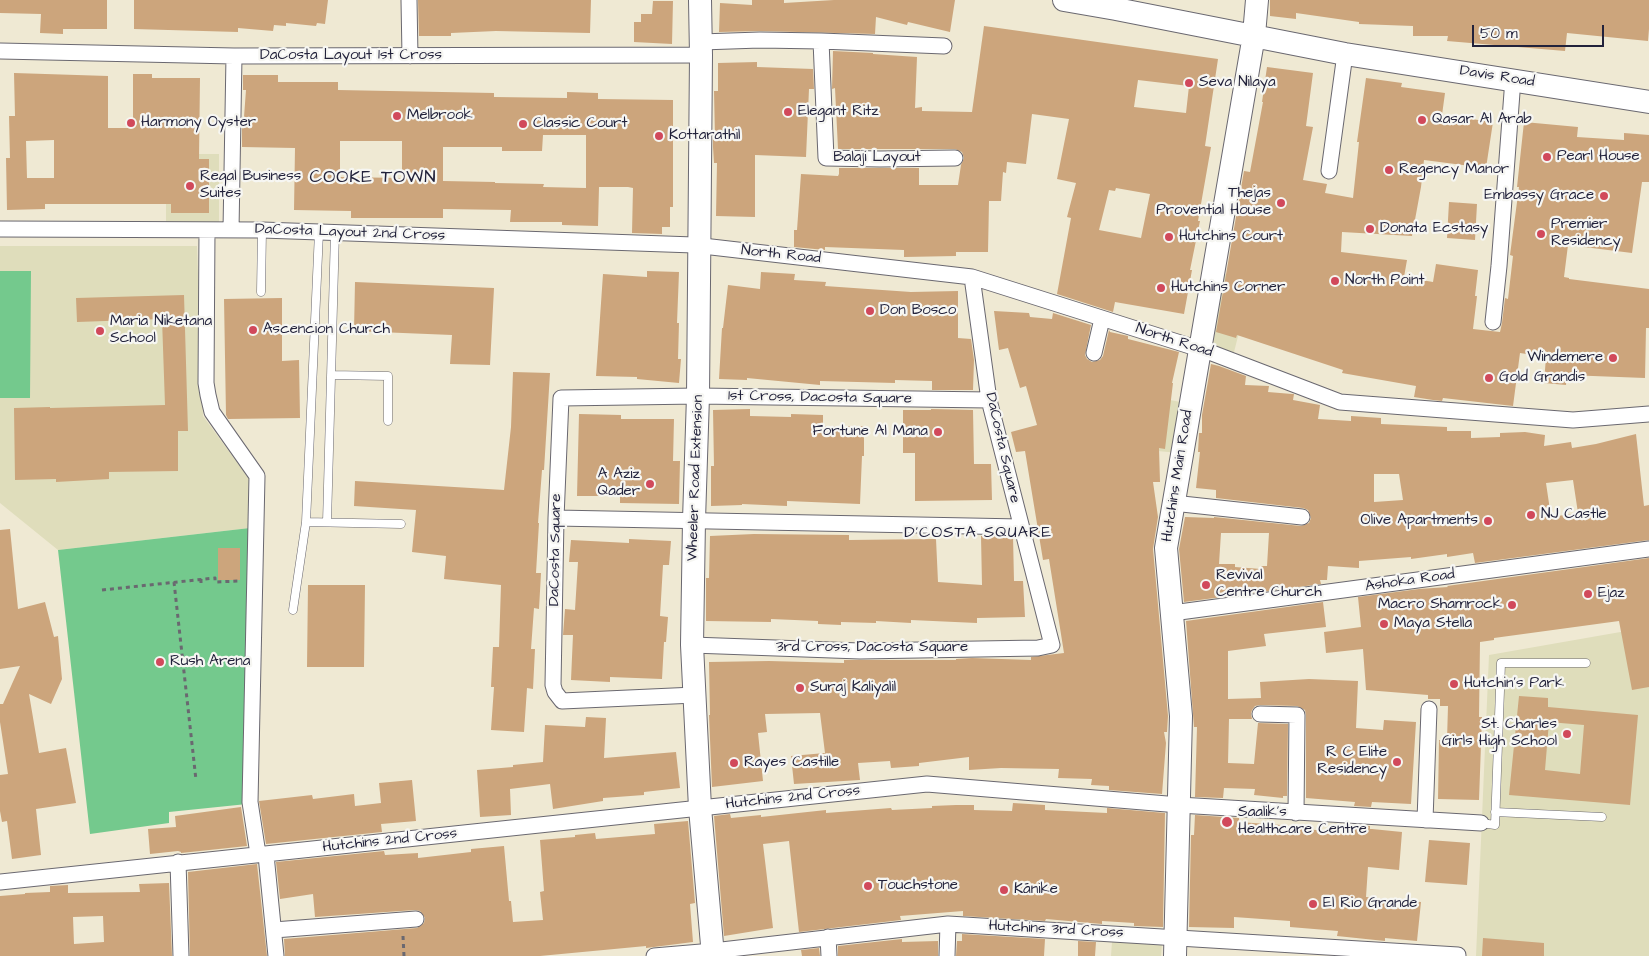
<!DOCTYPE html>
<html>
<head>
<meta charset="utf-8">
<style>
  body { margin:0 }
  #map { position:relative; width:1649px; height:956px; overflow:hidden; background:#efe9d3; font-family:"Architects Daughter",sans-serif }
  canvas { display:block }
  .scale { position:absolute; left:1472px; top:25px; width:132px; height:22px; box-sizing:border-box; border:2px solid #22223b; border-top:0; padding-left:6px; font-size:15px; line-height:18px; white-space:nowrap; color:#22223b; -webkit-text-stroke:4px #f6f6f2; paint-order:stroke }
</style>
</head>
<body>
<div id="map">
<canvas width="1649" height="956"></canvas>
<div class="scale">50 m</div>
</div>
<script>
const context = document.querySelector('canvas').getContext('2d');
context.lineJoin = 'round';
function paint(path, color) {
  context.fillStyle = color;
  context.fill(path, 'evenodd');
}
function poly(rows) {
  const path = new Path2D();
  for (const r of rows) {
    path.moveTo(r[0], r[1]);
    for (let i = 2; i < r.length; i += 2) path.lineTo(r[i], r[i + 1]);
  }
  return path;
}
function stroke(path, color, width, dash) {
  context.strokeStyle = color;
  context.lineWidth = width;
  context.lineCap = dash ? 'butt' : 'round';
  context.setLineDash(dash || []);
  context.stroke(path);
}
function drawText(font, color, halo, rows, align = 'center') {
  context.font = font + ' "Architects Daughter",sans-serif';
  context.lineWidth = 4.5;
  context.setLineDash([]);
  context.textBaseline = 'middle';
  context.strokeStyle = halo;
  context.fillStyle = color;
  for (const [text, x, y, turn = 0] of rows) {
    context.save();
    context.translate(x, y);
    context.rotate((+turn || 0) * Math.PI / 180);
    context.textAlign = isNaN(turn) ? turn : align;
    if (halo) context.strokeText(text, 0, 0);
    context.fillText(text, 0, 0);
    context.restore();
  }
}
paint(poly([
  [166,154,219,154,219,226,166,224],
  [0,246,197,246,203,416,250,480,250,528,58,550,0,503],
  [1217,272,1252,281,1233,356,1204,344],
  [1148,396,1186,403,1179,453,1125,448],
  [1649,627,1649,956,1476,956,1489,655],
  [1112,942,1162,944,1161,956,1111,956]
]), '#dfddbb');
paint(poly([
  [0,271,31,271,30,398,0,398],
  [250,528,247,804,169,812,169,823,90,834,58,550]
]), '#74c98d');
paint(poly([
  [0,0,107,0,107,29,63,29,63,34,40,33,41,14,0,13],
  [134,0,328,0,325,24,317,23,316,26,286,23,286,26,274,25,273,31,238,28,238,32,134,29],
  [418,0,591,0,590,33,496,31,451,33,451,36,419,36],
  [752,0,784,0,784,3,834,0,955,0,950,32,908,22,907,25,876,17,875,34,760,31,719,32,720,3,752,5],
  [1270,0,1649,0,1649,29,1648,41,1567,33,1565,51,1447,41,1448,36,1413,36,1413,26,1359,24,1359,22,1296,13,1296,19,1270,16],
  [653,1,673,1,672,44,634,42,634,22,641,22,641,14,652,14],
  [984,26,1218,59,1205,146,1211,147,1198,221,1200,221,1190,270,1192,270,1184,314,1115,302,1113,312,1057,294,1071,218,1067,217,1076,183,1057,179,1069,119,1032,114,1026,164,1007,162,1006,173,1003,172,1001,201,989,201,988,252,956,252,956,256,904,257,904,250,825,247,825,250,794,247,794,230,797,230,801,174,838,176,839,174,839,168,919,168,919,185,958,185,961,165,964,158,962,152,955,149,838,149,835,88,832,89,833,51,873,53,873,54,917,57,915,108,922,107,922,111,972,112],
  [1138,80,1189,86,1186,113,1134,107],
  [1116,188,1150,194,1141,238,1099,230,1109,190,1115,191],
  [757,62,757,67,813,69,814,89,809,89,806,157,755,155,755,217,716,216,717,163,714,163,713,147,713,139,715,139,714,91,718,91,718,63],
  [1267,67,1313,73,1306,126,1313,127,1303,180,1327,184,1325,193,1353,198,1359,142,1357,142,1366,78,1402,83,1401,87,1445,93,1442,115,1493,122,1486,168,1424,160,1421,187,1412,236,1342,232,1341,252,1407,260,1404,277,1433,282,1436,264,1478,270,1475,296,1477,296,1473,329,1500,332,1502,323,1505,298,1508,299,1513,256,1510,255,1519,187,1517,187,1524,122,1578,127,1577,137,1624,140,1624,133,1649,135,1649,182,1642,182,1632,253,1568,245,1564,277,1569,278,1569,279,1649,289,1649,328,1646,328,1645,378,1567,375,1566,385,1544,383,1546,357,1520,353,1513,406,1443,398,1442,401,1433,400,1414,397,1416,386,1342,373,1343,370,1237,335,1236,338,1216,332,1244,171,1250,172,1263,102,1262,102],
  [14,73,108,76,108,128,133,128,133,74,152,74,152,78,200,78,199,159,209,159,209,213,171,213,171,204,45,204,45,209,7,210,6,158,10,158,9,116,15,116],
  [54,140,54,178,27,178,26,141],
  [243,75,278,75,278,82,338,82,338,90,494,93,494,97,567,98,567,92,598,93,598,99,673,100,673,207,670,207,670,227,662,227,662,234,632,233,633,188,628,187,599,187,598,226,562,225,562,222,510,222,511,210,443,209,443,218,351,218,351,211,294,210,295,148,242,147,242,117,244,117,246,90,243,90],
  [543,135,586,135,586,188,543,187,544,184,495,183,495,182,443,181,443,147,502,147,502,151,542,151],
  [340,141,402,141,402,178,340,177],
  [1449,202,1477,204,1475,240,1447,238],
  [647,271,679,272,677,323,679,323,678,359,681,359,679,383,637,379,637,377,596,376,603,274,647,277],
  [761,272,795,274,794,280,826,282,825,286,911,292,958,291,958,338,971,339,974,360,973,390,932,390,932,381,895,380,895,383,820,381,820,385,747,378,747,380,719,379,722,328,723,328,728,285,760,289],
  [355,282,494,288,490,365,450,364,452,335,354,331],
  [184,295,188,431,178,431,178,471,109,472,109,479,56,482,56,479,15,480,14,408,50,407,50,408,165,405,162,319,77,322,76,298],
  [282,298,282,361,299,360,300,418,228,419,226,415,224,299],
  [994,311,1029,313,1030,317,1052,319,1053,313,1091,325,1085,355,1087,359,1092,362,1100,360,1103,356,1109,330,1110,332,1128,336,1128,339,1179,352,1172,383,1173,383,1165,449,1159,448,1160,482,1153,482,1158,517,1153,549,1168,716,1167,732,1164,732,1166,743,1162,794,1109,790,1109,786,1091,785,1092,779,1058,778,1059,769,1001,768,969,770,969,757,919,763,919,766,891,768,890,761,858,763,860,780,794,784,791,756,825,753,820,713,765,714,767,732,758,733,763,781,712,787,709,715,710,715,709,662,769,661,844,663,844,660,956,660,956,659,972,658,1031,660,1031,657,1064,653,1049,559,1043,560,1025,451,1016,452,1011,432,1037,425,1026,386,1020,388,1008,348,999,350],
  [1211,364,1219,366,1246,376,1245,385,1269,386,1268,392,1292,394,1294,394,1293,400,1320,405,1318,419,1351,421,1351,416,1381,418,1381,424,1447,427,1447,431,1471,431,1471,438,1500,437,1500,433,1525,432,1545,435,1544,446,1571,442,1572,448,1596,444,1636,434,1644,506,1649,505,1649,540,1475,563,1473,553,1447,557,1447,554,1411,559,1411,557,1359,561,1359,568,1328,566,1327,580,1320,580,1321,584,1184,602,1179,549,1185,517,1214,518,1214,517,1301,526,1309,523,1311,518,1308,510,1303,508,1216,498,1216,490,1196,488,1200,452,1198,452,1199,433,1202,433,1202,415],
  [1374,474,1399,474,1403,500,1374,502],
  [1573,480,1578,513,1551,517,1546,483],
  [1221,533,1269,533,1267,566,1261,566,1261,569,1235,567,1235,564,1219,564],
  [513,372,550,373,544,470,542,470,538,523,539,523,536,573,541,573,539,609,534,608,531,649,535,649,533,689,527,688,524,732,491,730,494,687,491,687,493,647,499,647,501,585,444,579,446,556,412,552,416,510,354,506,355,481,504,490,511,427],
  [750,409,750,416,791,417,791,414,823,415,823,426,864,426,864,456,862,456,860,504,787,501,787,506,742,504,742,505,711,506,711,466,714,466,713,410],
  [931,409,973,410,974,464,991,464,992,500,915,501,915,453,903,453,903,410,931,410],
  [579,414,621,415,621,419,674,419,673,461,680,461,679,504,620,503,620,496,577,496],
  [10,529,18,609,45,602,54,637,58,636,62,679,51,704,29,694,39,753,66,748,76,803,36,809,41,855,12,859,7,821,2,822,0,811,0,775,8,774,0,722,0,704,3,704,20,666,0,669,0,530],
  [754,534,849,535,849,540,936,539,938,582,982,585,981,536,1013,536,1014,581,1023,581,1025,617,977,618,977,623,911,620,911,623,876,621,876,623,841,622,841,625,818,624,818,621,771,619,771,622,706,621,706,578,709,578,710,536],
  [629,539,671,541,669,565,663,565,660,616,668,617,666,642,664,642,662,679,610,677,610,682,571,680,573,635,563,635,565,609,575,610,578,562,569,562,571,540,629,543],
  [218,548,240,548,240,580,218,580],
  [1649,558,1649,687,1632,690,1619,621,1494,638,1494,640,1480,642,1479,717,1482,717,1479,800,1438,799,1439,740,1447,740,1448,706,1440,706,1440,699,1428,699,1428,695,1366,690,1363,649,1326,653,1324,632,1361,627,1358,597,1419,589,1448,587,1447,586],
  [308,585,365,585,364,667,307,667],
  [1323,602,1326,627,1264,634,1266,646,1228,651,1228,699,1261,698,1260,682,1309,679,1358,681,1356,728,1383,730,1384,720,1416,722,1411,804,1372,802,1371,807,1354,806,1355,802,1306,798,1306,715,1305,710,1297,706,1260,705,1255,706,1252,710,1251,714,1252,719,1229,719,1228,763,1254,764,1258,723,1288,724,1287,796,1283,796,1283,798,1254,795,1255,789,1224,788,1223,798,1195,797,1197,727,1194,727,1186,621],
  [1519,696,1548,698,1548,707,1638,715,1630,805,1509,795],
  [1549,722,1584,725,1580,774,1545,770],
  [586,717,606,718,604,758,676,752,680,788,644,792,644,795,603,798,603,801,553,809,550,784,510,789,511,815,480,817,477,770,513,767,513,765,543,762,545,725,585,727],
  [412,780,416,821,381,824,382,832,266,844,259,801,312,795,313,799,354,794,355,806,381,803,379,783],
  [1013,803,1045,805,1045,810,1107,813,1107,808,1165,813,1163,927,1134,926,1134,923,1102,921,1102,924,1046,919,1045,921,963,916,963,911,900,916,901,920,799,932,789,841,763,844,773,928,724,936,714,816,730,814,731,818,761,815,761,817,826,810,826,813,891,808,892,810,932,808,932,806,956,805,974,805,974,810,1012,811],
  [241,807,247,846,181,853,181,852,178,851,150,854,148,829,176,827,175,816],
  [1195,815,1239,818,1239,822,1281,825,1281,828,1334,831,1334,828,1353,830,1353,825,1370,826,1370,829,1372,829,1402,832,1399,870,1368,867,1366,897,1421,902,1417,941,1385,938,1385,941,1337,936,1338,931,1290,927,1290,921,1234,917,1234,928,1189,927,1191,835,1194,835],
  [688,821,695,903,690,904,693,942,646,948,646,946,540,956,285,956,284,939,417,928,424,923,425,918,420,911,415,910,315,917,313,894,280,899,276,862,384,851,385,855,418,853,418,858,471,852,471,849,504,846,509,901,511,901,513,922,543,920,540,892,544,891,540,840,575,837,575,835,595,833,596,839,655,834,654,824],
  [1429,840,1470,843,1467,885,1425,882],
  [257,864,267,956,190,956,188,872],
  [169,883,172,956,0,956,0,896,25,894,25,893,50,892,50,886,68,885,68,893,140,892,139,884],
  [103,916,104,942,74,944,73,917],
  [962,934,1045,939,1044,956,956,956,957,941,962,941],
  [1483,938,1544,943,1544,956,1482,956],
  [902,939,902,942,938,941,938,956,838,956,838,946],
  [1078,941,1096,942,1095,956,1078,956],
  [819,948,820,956,802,956,801,950]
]), '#cca57c');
const lane = poly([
  [261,292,262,230],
  [331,375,388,376,388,421],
  [306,522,401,524],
  [327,522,335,232],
  [293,610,306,522,319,232],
  [1495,812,1602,817],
  [1481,823,1495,825,1501,663,1586,663]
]);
const street = poly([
  [409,0,410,56],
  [821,41,944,46],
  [701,42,760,40,821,41,826,158,880,159,955,158],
  [0,51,234,56,701,55],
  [1329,171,1345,54],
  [0,229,262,230,694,245,972,277,1212,353,1340,402,1573,420,1649,414],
  [207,230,206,383,208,395,212,412,257,476,250,802,258,854],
  [231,230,234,56],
  [1493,322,1499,266,1513,79],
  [1094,353,1102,319],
  [1173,503,1302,517],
  [556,518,1021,527],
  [1172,613,1649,549],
  [692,645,860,651,1038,648,1052,645,989,400,972,277],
  [695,695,562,701,555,692,553,685,556,518,561,398,698,396,989,400],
  [1260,714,1297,715,1296,813],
  [1425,820,1429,709],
  [266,855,276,956],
  [178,862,181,956],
  [0,882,927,784,1179,805,1481,823],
  [274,930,416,919],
  [828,937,829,956],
  [654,956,713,951,948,924,1458,955],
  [947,956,948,924]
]);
const secondary = poly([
  [700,0,701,55,698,396,694,520,692,645,700,808,713,956],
  [1064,0,1116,9,1345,54,1649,102],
  [1175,956,1181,716,1166,548,1254,35,1257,0]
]);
stroke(lane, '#6a6870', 9);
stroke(street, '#6a6870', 17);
stroke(secondary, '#6a6870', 24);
stroke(poly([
  [201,579,201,587],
  [174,582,196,780],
  [102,590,215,578,215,582,240,581],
  [403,936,404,956]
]), '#6a6870', 3, [4, 4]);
stroke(lane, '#fff', 8);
stroke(street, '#fff', 15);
stroke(secondary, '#fff', 22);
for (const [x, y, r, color] of [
  [1189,83,5,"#d1495b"],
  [788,112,5,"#d1495b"],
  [397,116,5,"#d1495b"],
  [1422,120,5,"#d1495b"],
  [131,123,5,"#d1495b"],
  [523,124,5,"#d1495b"],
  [659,136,5,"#d1495b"],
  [1547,157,5,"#d1495b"],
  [1389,170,5,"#d1495b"],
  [190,186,5,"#d1495b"],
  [1604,196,5,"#d1495b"],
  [1281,203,5,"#d1495b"],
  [1370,229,5,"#d1495b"],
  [1541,234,5,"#d1495b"],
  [1169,237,5,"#d1495b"],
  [1335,281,5,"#d1495b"],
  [1161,288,5,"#d1495b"],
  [870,311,5,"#d1495b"],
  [253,330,5,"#d1495b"],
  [100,331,5,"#d1495b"],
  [1613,358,5,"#d1495b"],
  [1489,378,5,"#d1495b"],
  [938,432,5,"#d1495b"],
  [650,484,5,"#d1495b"],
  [1531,515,5,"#d1495b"],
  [1488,521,5,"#d1495b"],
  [1206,585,5,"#d1495b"],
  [1588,594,5,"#d1495b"],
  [1512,605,5,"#d1495b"],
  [1384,624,5,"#d1495b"],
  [160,662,5,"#d1495b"],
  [1454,684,5,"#d1495b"],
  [800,688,5,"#d1495b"],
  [1567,734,5,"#d1495b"],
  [1397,762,5,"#d1495b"],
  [734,763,5,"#d1495b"],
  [1227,822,6,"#d1495b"],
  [868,886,5,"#d1495b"],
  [1004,890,5,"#d1495b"],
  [1313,904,5,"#d1495b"]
]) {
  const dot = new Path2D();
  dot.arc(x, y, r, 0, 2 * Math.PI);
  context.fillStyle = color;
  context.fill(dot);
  stroke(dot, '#f6f6f2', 2);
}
drawText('15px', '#22223b', '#f6f6f2', [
  ["DaCosta Layout 1st Cross",351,56],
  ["Davis Road",1497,77,9],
  ["Balaji Layout",877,158],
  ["DaCosta Layout 2nd Cross",350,233,2],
  ["North Road",781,255,6],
  ["North Road",1174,341,18],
  ["1st Cross, Dacosta Square",820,398,1],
  ["DaCosta Square",1002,448,77],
  ["Hutchins Main Road",1178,476,-81],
  ["Wheeler Road Extension",696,478,-88],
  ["DaCosta Square",556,550,-89],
  ["Ashoka Road",1410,581,-8],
  ["3rd Cross, Dacosta Square",872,648],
  ["Hutchins 2nd Cross",793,798,-6],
  ["Hutchins 2nd Cross",390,841,-6],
  ["Hutchins 3rd Cross",1056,930,3]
]);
drawText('15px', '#22223b', '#f6f6f2', [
  ["Seva Nilaya",1199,83],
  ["Elegant Ritz",798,112],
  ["Melbrook",407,116],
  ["Qasar Al Arab",1432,120],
  ["Harmony Oyster",141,123],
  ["Classic Court",533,124],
  ["Kottarathil",669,136],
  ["Pearl House",1557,157],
  ["Regency Manor",1399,170],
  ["Regal Business",200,177],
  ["Suites",200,194],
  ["Thejas",1271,194,"right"],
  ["Provential House",1271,211,"right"],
  ["Embassy Grace",1594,196,"right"],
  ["Premier",1551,225],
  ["Residency",1551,242],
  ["Donata Ecstasy",1380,229],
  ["Hutchins Court",1179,237],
  ["North Point",1345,281],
  ["Hutchins Corner",1171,288],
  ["Don Bosco",880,311],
  ["Maria Niketana",110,322],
  ["School",110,339],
  ["Ascencion Church",263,330],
  ["Windemere",1603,358,"right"],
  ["Gold Grandis",1499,378],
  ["Fortune Al Mana",928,432,"right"],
  ["A Aziz",640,475,"right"],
  ["Qader",640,492,"right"],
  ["NJ Castle",1541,515],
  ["Olive Apartments",1478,521,"right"],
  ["Revival",1216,576],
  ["Centre Church",1216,593],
  ["Ejaz",1598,594],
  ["Macro Shamrock",1502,605,"right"],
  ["Maya Stella",1394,624],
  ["Rush Arena",170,662],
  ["Hutchin's Park",1464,684],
  ["Suraj Kaliyalil",810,688],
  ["St. Charles",1557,725,"right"],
  ["Girls High School",1557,742,"right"],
  ["R C Elite",1387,753,"right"],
  ["Residency",1387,770,"right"],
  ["Rayes Castille",744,763],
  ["Saalik's",1238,813],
  ["Healthcare Centre",1238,830],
  ["Touchstone",878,886],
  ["Kānike",1014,890],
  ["El Rio Grande",1323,904]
], 'left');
context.letterSpacing = '1px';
drawText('16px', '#22223b', '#f6f6f2', [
  ["D'COSTA SQUARE",978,534]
]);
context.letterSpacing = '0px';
context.letterSpacing = '1px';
drawText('18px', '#22223b', '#f6f6f2', [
  ["COOKE TOWN",373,178]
]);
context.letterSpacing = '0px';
</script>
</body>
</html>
